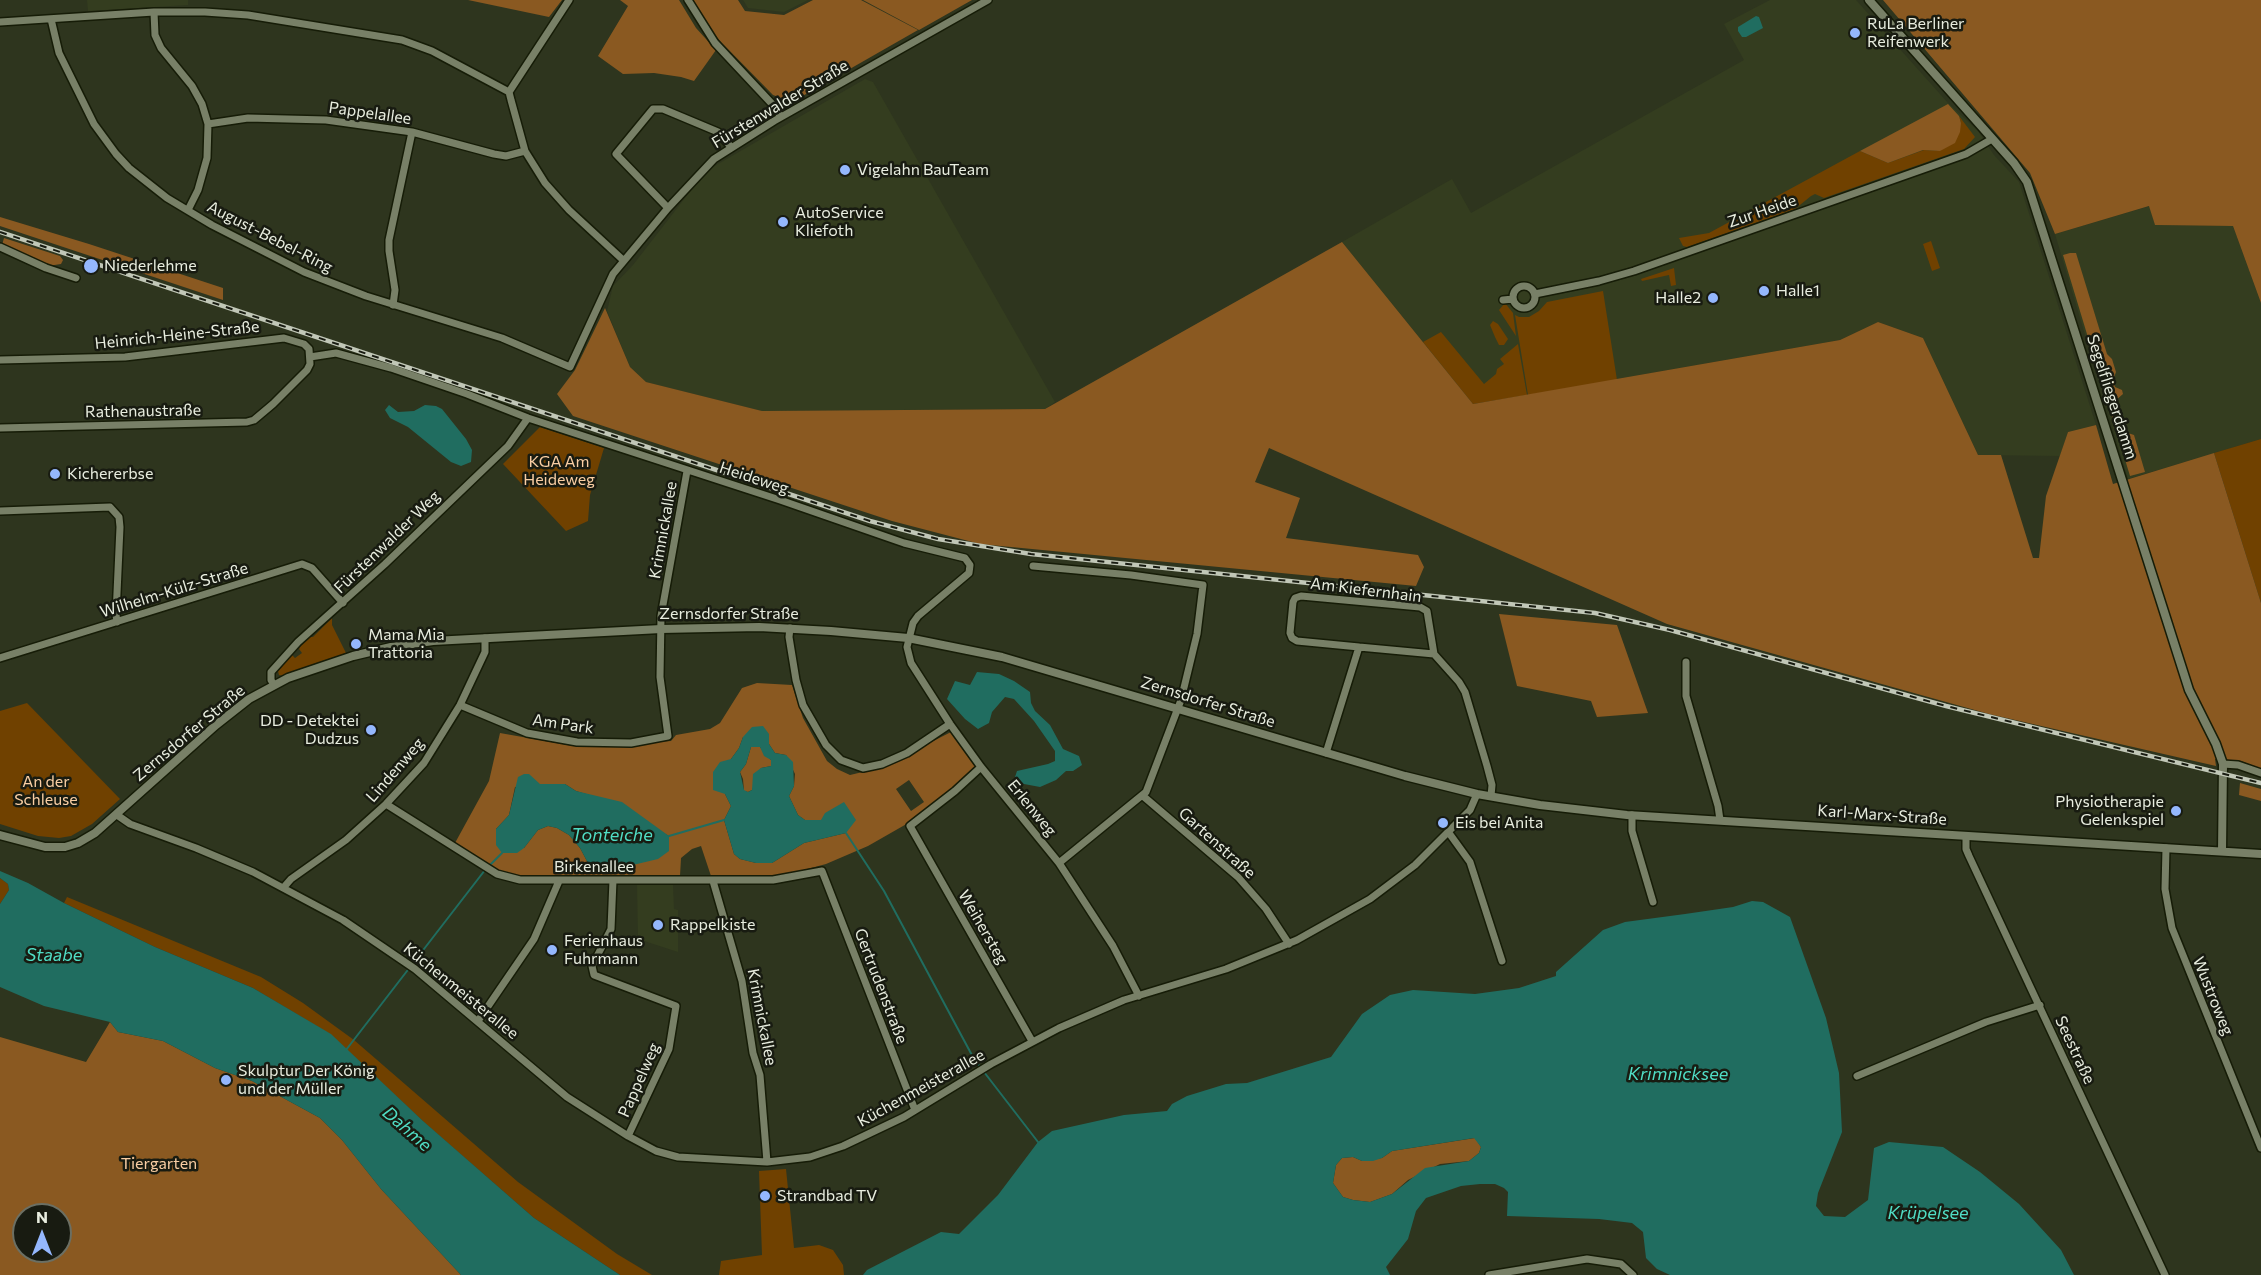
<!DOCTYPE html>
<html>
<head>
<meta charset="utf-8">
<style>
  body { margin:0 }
  #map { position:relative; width:2261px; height:1275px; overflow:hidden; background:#2e351e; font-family:Commissioner,sans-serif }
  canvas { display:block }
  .north { position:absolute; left:12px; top:1203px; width:60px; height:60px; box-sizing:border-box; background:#181b11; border:2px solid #6b6f63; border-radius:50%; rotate:0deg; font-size:16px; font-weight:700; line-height:24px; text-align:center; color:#e8eddf }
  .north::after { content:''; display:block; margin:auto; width:21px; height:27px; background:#94b7fd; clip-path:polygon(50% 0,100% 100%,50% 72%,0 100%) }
</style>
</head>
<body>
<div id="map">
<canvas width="2261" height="1275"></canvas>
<div class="north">N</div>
</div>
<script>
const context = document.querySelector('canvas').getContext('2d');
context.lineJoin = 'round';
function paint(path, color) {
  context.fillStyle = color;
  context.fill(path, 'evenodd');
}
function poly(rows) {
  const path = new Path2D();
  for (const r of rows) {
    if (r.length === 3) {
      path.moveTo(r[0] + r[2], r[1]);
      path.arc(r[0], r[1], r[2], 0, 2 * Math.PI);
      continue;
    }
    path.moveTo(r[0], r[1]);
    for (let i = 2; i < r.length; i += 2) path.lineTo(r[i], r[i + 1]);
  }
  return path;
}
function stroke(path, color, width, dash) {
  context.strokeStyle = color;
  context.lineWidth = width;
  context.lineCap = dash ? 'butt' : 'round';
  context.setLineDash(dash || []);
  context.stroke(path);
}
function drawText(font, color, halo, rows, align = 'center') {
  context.font = font + ' Commissioner,sans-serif';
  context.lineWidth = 5;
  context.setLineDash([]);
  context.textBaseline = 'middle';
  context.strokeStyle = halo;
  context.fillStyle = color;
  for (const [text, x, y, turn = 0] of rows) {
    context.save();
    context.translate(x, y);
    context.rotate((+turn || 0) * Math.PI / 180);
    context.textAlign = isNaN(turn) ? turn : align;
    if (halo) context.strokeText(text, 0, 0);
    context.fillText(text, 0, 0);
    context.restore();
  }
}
paint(poly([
  [87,0,188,0,188,5,88,11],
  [743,0,808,0,784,12,748,8],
  [1770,0,1856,0,1948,103,1978,131,1994,155,2019,182,2096,425,2068,432,2060,456,1978,455,1923,338,1878,322,1840,340,1473,404,1342,242,1452,179,1471,213,1744,60,1724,24],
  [865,79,873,82,1055,402,1045,409,762,411,646,382,630,367,607,311,613,286,633,265,706,171],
  [2150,206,2155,225,2233,226,2261,303,2261,439,2128,479,2055,234],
  [637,884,673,884,674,909,678,910,678,952,638,939]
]), '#343d1f');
paint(poly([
  [1959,116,1975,137,1964,149,1824,198,1815,194,1811,196,1795,209,1687,247,1683,246,1679,238,1709,233,1860,151,1888,163,1924,150,1940,151,1961,123],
  [1931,241,1940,268,1932,271,1923,244],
  [1674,268,1676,285,1671,286,1669,275,1642,281,1641,279],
  [1603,291,1617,380,1528,395,1515,315,1519,317,1529,317,1539,311,1547,302],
  [1505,303,1513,313,1516,336,1499,310],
  [1493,321,1498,324,1508,339,1504,345,1499,345,1495,337,1490,325],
  [1441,332,1484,384,1496,374,1497,369,1504,364,1500,359,1518,344,1527,395,1473,404,1423,342],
  [540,427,604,448,590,495,588,521,566,531,503,464],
  [2261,439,2261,603,2214,453],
  [332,618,332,625,346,653,284,676,279,675,278,671,292,655,295,658,302,653,299,649,303,643,309,637,313,637],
  [27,703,120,799,92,824,71,836,59,838,38,836,0,824,0,711],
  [0,878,8,884,9,890,0,904],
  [67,897,261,977,303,1003,354,1040,518,1182,617,1254,652,1275,620,1275,534,1218,426,1124,330,1034,253,988,155,947,64,903],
  [786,1169,794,1248,819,1245,833,1250,843,1265,844,1275,719,1275,721,1261,762,1255,759,1171]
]), '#704100');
paint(poly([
  [468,0,562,0,549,17],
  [620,0,679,0,696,28,716,50,694,81,681,77,654,73,623,74,598,56,628,6],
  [690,0,738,0,745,11,784,15,813,0,861,0,918,30,799,98,787,100,773,95,722,43,703,22],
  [863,0,972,0,919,30],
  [1883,0,2261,0,2261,303,2233,226,2155,225,2149,206,2055,234,2030,173],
  [1948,104,1959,116,1961,123,1960,132,1955,143,1940,151,1923,150,1888,163,1860,151],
  [0,217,89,244,223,288,223,300,0,226],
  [4,238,60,256,63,260,61,264,48,266,2,245],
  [1342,242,1473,404,1840,340,1878,322,1923,338,1978,455,2001,455,2033,558,2039,558,2046,496,2068,432,2096,425,2113,484,2214,453,2261,603,2261,769,2241,761,2215,759,2216,766,1989,714,1667,624,1269,448,1255,482,1300,498,1286,538,1418,555,1424,567,1416,586,980,544,892,521,573,416,557,394,575,370,605,308,630,367,646,382,762,411,1045,409],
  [2070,253,2076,253,2107,354,2112,359,2116,372,2113,380,2115,387,2122,390,2123,394,2116,400,2125,432,2134,435,2145,472,2130,476,2063,255],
  [1499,614,1617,625,1648,713,1597,717,1591,701,1517,686],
  [757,683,792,685,803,718,827,761,837,769,850,775,871,770,890,763,951,732,977,769,910,822,868,846,826,864,781,876,711,876,701,846,692,849,681,858,680,876,522,877,504,873,479,860,455,843,489,781,500,733,573,746,671,741,676,735,710,729,720,723,742,688],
  [743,737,769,744,775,753,786,755,795,774,794,786,789,796,798,815,805,820,821,820,846,833,804,843,772,863,756,863,740,859,734,854,724,820,731,806,725,794,731,759,739,748],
  [909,780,924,802,911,811,896,789],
  [540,784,565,784,576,791,596,797,669,836,631,864,616,869,588,863,580,848,569,835,557,828,548,826,538,830,524,848,496,829,509,815,515,787],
  [751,747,760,747,771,760,771,766,761,768,752,790,748,792,744,791,743,779,740,772,746,764],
  [2240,783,2261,789,2261,801,2239,795],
  [110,1022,118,1032,163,1041,215,1068,252,1081,320,1118,342,1140,381,1189,461,1275,0,1275,0,1037,86,1062],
  [24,1215,60,1215,60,1251,24,1251],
  [1475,1138,1481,1147,1479,1153,1469,1161,1440,1164,1408,1180,1392,1194,1370,1202,1353,1200,1343,1197,1333,1183,1336,1165,1342,1158,1353,1157,1362,1161,1382,1158,1392,1151]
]), '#8a5921');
paint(poly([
  [1756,16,1759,17,1763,28,1746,37,1742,37,1738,31,1738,27],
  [389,405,398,412,414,411,425,405,436,406,442,409,466,439,472,450,471,462,461,466,451,462,408,427,390,418,385,410],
  [977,672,999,674,1014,681,1030,692,1031,703,1035,711,1050,725,1063,749,1079,756,1082,765,1073,771,1066,771,1056,780,1040,787,1024,784,1015,777,1017,771,1048,764,1055,761,1055,751,1034,721,1014,699,1005,697,992,712,989,723,978,729,965,719,947,699,955,681,970,685],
  [763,726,769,734,769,744,775,753,786,755,793,762,794,786,789,796,798,815,805,820,821,820,825,813,844,802,856,820,846,833,804,843,772,863,756,863,740,859,734,854,724,820,731,806,725,794,713,790,713,772,720,762,731,759,739,748,743,737,752,727],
  [751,747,760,747,764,756,771,760,771,766,761,768,753,774,752,790,748,792,744,790,740,772,746,764],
  [524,774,529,774,540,784,565,784,576,791,622,802,669,836,669,851,658,859,616,869,604,869,588,863,580,848,569,835,557,828,548,826,538,830,524,848,517,853,502,853,496,845,496,829,509,815,518,777],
  [0,871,28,883,64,903,155,947,253,988,331,1034,423,1121,534,1218,620,1275,461,1275,381,1189,342,1140,320,1118,252,1081,215,1068,163,1041,118,1032,110,1022,44,1006,0,987,0,904,9,890,8,884,0,878],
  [1752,901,1763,902,1790,917,1826,1018,1839,1073,1842,1132,1818,1193,1816,1206,1824,1216,1845,1217,1868,1200,1874,1148,1889,1142,1943,1147,1980,1172,2019,1204,2061,1250,2074,1275,1670,1275,1657,1269,1646,1258,1643,1232,1632,1223,1599,1219,1507,1216,1508,1192,1504,1188,1495,1184,1480,1184,1461,1186,1426,1198,1416,1211,1408,1239,1386,1267,1390,1275,863,1275,867,1270,941,1232,959,1234,998,1195,1038,1142,1052,1131,1124,1115,1167,1111,1172,1104,1187,1096,1226,1084,1247,1083,1331,1057,1362,1014,1390,995,1413,990,1475,994,1519,988,1556,976,1556,972,1603,930,1625,922,1685,914,1733,907],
  [1474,1138,1481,1147,1479,1153,1469,1161,1425,1168,1392,1194,1370,1202,1353,1200,1343,1197,1333,1183,1336,1165,1342,1158,1353,1157,1362,1161,1373,1161,1382,1158,1392,1151]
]), '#206d60');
stroke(poly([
  [846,833,884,891,974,1059,1038,1142],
  [669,836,724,820],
  [489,866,502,853],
  [346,1050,485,870]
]), '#206d60', 2);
const minor = poly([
  [569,0,509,92,511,100,525,151,545,183,569,210,623,260],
  [688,0,715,43,774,106,781,117],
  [154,12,155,35,161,48,192,86,202,104,208,124,207,158,198,190,188,210],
  [51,19,59,53,94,124,116,154,129,168,167,198,212,225,304,272,366,296,502,338,570,367,613,274,668,208,714,159,774,121,988,0],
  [0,22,154,12,205,12,248,15,402,40,432,51,509,92],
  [208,124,248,118,326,120,412,132,494,154,506,156,525,151],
  [668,208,616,154,653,109,663,109,718,132,731,147],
  [0,247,46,268,76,278],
  [1524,297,11],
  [1535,294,1599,281,1634,271,1966,154,1992,139],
  [1503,300,1513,299],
  [393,305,395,290,389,251,389,240,412,132],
  [310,357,336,353,391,368,467,394,528,418,780,500,904,543,965,558,970,565,969,573,918,616,913,623,907,647,911,663,950,724,981,767,1059,863,1113,946,1139,996],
  [0,360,125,357,284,338,304,344,309,349,310,364,307,370,273,404,254,420,247,422,0,428],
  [0,511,110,507,119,517,120,527,116,615,117,622],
  [1033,566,1131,575,1203,585,1197,634,1181,700,1146,792,1059,863],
  [790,628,789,637,796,680,803,705,826,745,841,760,863,768,882,764,907,753,950,724],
  [1434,654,1459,682,1465,692,1487,766,1492,785,1491,796],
  [0,658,302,564,312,568,343,603],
  [1686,662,1686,696,1718,806,1720,820],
  [274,685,271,680,271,672,298,642,385,564,508,446,528,418],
  [460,705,527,733,577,742,631,743,668,736,660,677,661,616,687,471],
  [1326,753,1359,647,1297,641,1292,638,1290,633,1293,602,1295,598,1301,596,1420,607,1427,611,1434,654,1359,647],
  [2223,764,2238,765,2261,773],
  [981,767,955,791,910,826,1032,1041],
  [1143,796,1238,877,1266,909,1289,944],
  [386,804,497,874,520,880,773,880,822,871,915,1110],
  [117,815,130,824,196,848,253,872,343,920,415,969,567,1097,628,1136,656,1151,678,1157,767,1162,810,1157,843,1146,904,1117,991,1064,1059,1028,1124,1000,1226,969,1297,940,1370,899,1415,865,1470,810,1477,794],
  [1632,815,1632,831,1653,902],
  [1449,833,1470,862,1502,961],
  [1966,836,1966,849,1969,856,2165,1275],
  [2166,848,2165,889,2172,928,2261,1148],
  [613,880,611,929,592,966,594,975,676,1006,669,1049,628,1136],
  [713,881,742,981,753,1053,760,1075,767,1162],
  [284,887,291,879,346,840,386,804,424,763,460,705,485,652,485,638],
  [478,1021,534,939,559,881],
  [1857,1076,1986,1022,2040,1005],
  [1489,1275,1587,1259,1621,1264,1633,1275]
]);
const tertiary = poly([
  [1869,0,2014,163,2027,182,2189,690,2216,744,2223,764,2222,851],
  [0,835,45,847,65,847,78,843,95,833,216,725,249,699,288,678,353,656,391,647,433,641,661,629,759,627,831,631,908,638,1002,657,1405,776,1477,794,1540,805,1627,815,2261,854]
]);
stroke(minor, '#161c07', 10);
stroke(tertiary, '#161c07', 11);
stroke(minor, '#788067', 7);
stroke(tertiary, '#788067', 8);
const rail = poly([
  [0,232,870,521,938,539,1031,554,1595,613,1670,630,1946,706,2261,783]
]);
stroke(rail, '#c1c7b7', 4.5);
stroke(rail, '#181b11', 2, [7]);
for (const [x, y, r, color] of [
  [1855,33,6,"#94b7fd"],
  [845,170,6,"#94b7fd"],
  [783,222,6,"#94b7fd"],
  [91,266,8,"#94b7fd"],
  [1764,291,6,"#94b7fd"],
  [1713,298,6,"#94b7fd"],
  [55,474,6,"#94b7fd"],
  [356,644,6,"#94b7fd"],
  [371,730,6,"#94b7fd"],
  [2176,811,6,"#94b7fd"],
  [1443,823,6,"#94b7fd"],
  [658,925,6,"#94b7fd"],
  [552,950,6,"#94b7fd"],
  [226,1080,6,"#94b7fd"],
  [765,1196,6,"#94b7fd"]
]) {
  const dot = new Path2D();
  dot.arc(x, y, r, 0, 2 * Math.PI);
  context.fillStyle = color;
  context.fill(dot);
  stroke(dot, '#181b11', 2);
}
drawText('16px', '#e8eddf', '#181b11', [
  ["RuLa Berliner",1867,24],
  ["Reifenwerk",1867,42],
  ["Vigelahn BauTeam",857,170],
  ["AutoService",795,213],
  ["Kliefoth",795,231],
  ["Niederlehme",104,266],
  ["Halle1",1776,291],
  ["Halle2",1701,298,"right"],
  ["Kichererbse",67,474],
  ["Mama Mia",368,635],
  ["Trattoria",368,653],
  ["DD - Detektei",359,721,"right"],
  ["Dudzus",359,739,"right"],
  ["Physiotherapie",2164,802,"right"],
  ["Gelenkspiel",2164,820,"right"],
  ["Eis bei Anita",1455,823],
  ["Rappelkiste",670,925],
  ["Ferienhaus",564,941],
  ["Fuhrmann",564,959],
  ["Skulptur Der König",238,1071],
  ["und der Müller",238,1089],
  ["Strandbad TV",777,1196]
], 'left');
drawText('16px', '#e8eddf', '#181b11', [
  ["Fürstenwalder Straße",780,104,-31],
  ["Pappelallee",370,113,8],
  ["Zur Heide",1762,211,-19],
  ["August-Bebel-Ring",270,237,27],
  ["Heinrich-Heine-Straße",177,335,-6],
  ["Segelfliegerdamm",2112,397,72],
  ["Rathenaustraße",143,411,-1],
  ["Heideweg",754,478,18],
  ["Krimnickallee",663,530,-80],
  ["Fürstenwalder Weg",387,542,-44],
  ["Wilhelm-Külz-Straße",174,590,-17],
  ["Am Kiefernhain",1366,590,7],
  ["Zernsdorfer Straße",729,614],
  ["Zernsdorfer Straße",1208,702,17],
  ["Am Park",563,724,8],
  ["Zernsdorfer Straße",189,733,-40],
  ["Lindenweg",395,770,-49],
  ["Erlenweg",1032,808,51],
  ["Karl-Marx-Straße",1882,815,4],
  ["Gartenstraße",1217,843,42],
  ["Birkenallee",594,867],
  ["Weihersteg",983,927,60],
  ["Gertrudenstraße",881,986,69],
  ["Küchenmeisterallee",461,991,39],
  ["Wustroweg",2213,996,68],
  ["Krimnickallee",762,1017,79],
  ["Seestraße",2075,1050,65],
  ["Pappelweg",639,1080,-66],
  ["Küchenmeisterallee",921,1088,-29]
]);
drawText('16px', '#facea3', '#181b11', [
  ["KGA Am",559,462],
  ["Heideweg",559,480],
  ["An der",46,782],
  ["Schleuse",46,800],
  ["Tiergarten",159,1164]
]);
drawText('italic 18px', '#50ddc5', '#181b11', [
  ["Tonteiche",612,835],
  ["Staabe",54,955],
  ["Krimnicksee",1678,1074],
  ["Dahme",407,1129,41],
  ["Krüpelsee",1928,1213]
]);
</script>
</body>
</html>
